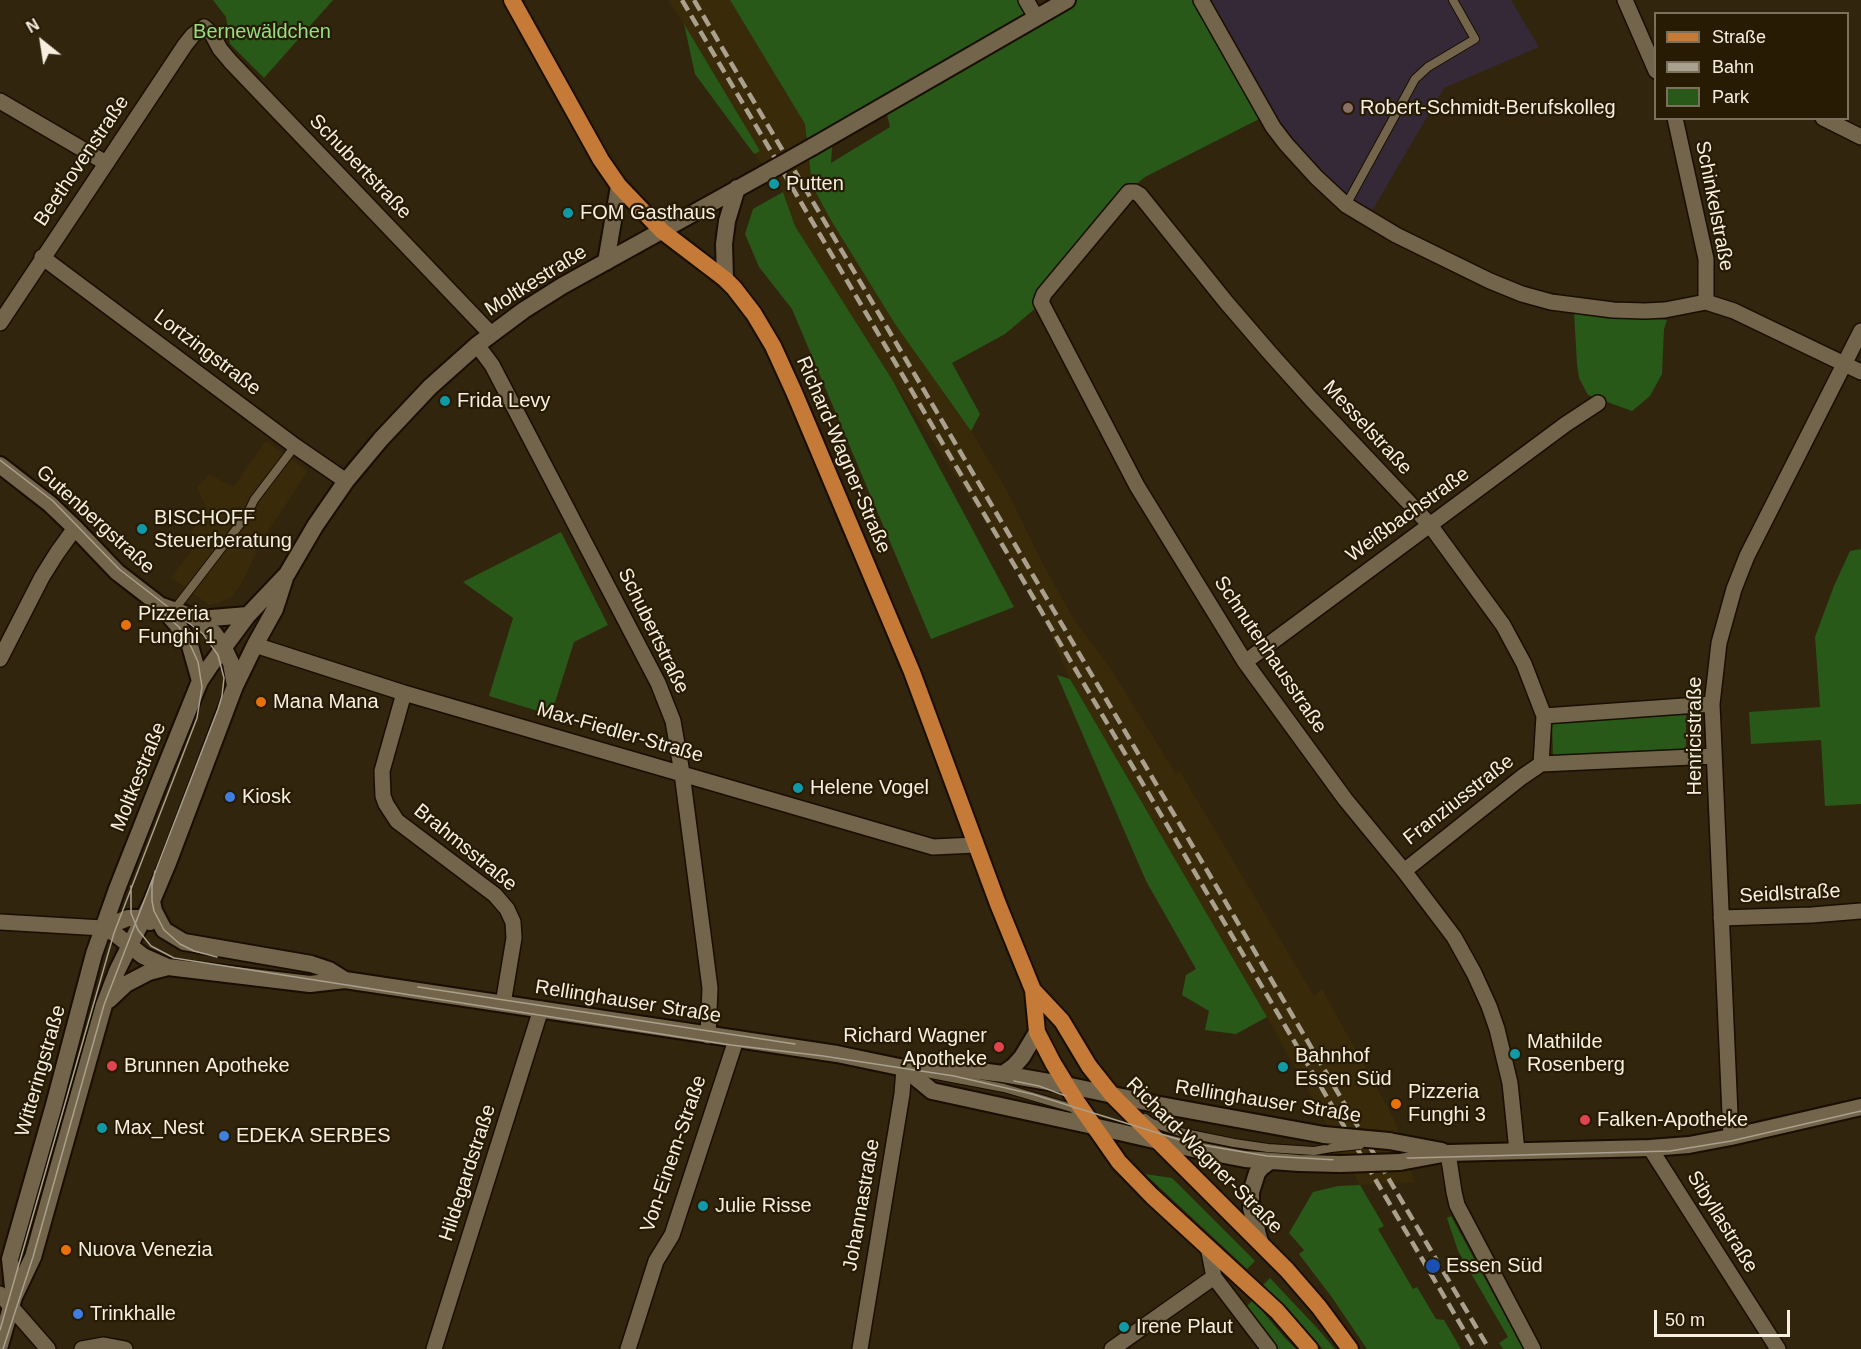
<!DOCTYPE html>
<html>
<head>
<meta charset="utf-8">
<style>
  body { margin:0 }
  #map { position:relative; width:1861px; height:1349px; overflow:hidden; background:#31250d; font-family:Helvetica,sans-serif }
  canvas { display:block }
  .legend { position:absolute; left:1654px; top:12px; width:195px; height:108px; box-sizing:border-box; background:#271b04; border:2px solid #7a705c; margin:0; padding:8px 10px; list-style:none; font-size:18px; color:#f6efe0 }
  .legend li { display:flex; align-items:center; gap:12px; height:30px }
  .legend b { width:30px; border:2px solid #7a705c }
  .north { position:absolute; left:12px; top:12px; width:60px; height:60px; -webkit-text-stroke:4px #271b04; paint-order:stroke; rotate:330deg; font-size:16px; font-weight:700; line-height:24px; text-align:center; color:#f6efe0 }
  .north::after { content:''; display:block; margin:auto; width:21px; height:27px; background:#f6efe0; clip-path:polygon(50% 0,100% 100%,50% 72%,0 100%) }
  .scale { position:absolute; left:1654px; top:1310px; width:136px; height:27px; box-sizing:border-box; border:3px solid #f6efe0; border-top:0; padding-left:8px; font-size:18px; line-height:21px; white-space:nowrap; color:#f6efe0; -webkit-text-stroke:4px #271b04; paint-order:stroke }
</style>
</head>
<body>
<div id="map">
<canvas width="1861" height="1349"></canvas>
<ul class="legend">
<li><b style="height:8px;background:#c57a37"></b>Straße</li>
<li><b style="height:8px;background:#a9a08d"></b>Bahn</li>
<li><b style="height:16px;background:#285919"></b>Park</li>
</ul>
<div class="north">N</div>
<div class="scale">50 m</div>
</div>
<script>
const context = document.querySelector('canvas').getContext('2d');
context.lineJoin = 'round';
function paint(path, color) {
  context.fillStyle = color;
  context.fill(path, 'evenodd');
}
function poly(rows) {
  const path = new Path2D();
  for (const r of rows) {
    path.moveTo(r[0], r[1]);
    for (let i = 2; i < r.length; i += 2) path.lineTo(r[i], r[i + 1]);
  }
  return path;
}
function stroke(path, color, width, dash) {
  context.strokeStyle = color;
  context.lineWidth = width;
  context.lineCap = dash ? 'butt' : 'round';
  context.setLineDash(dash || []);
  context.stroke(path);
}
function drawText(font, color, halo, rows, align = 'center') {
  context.font = font + ' Helvetica,sans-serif';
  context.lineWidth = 4.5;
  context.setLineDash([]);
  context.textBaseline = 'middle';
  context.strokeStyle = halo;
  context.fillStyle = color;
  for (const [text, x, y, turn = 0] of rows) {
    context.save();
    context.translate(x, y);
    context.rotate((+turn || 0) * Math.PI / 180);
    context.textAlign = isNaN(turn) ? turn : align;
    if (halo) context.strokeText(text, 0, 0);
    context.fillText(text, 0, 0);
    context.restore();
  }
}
paint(poly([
  [668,0,730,0,732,3,805,124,812,185,829,217,895,324,971,431,1007,491,1043,564,1076,623,1109,666,1176,774,1179,770,1314,996,1322,989,1394,1119,1408,1160,1414,1182,1360,1185,1267,1017,1070,679,1034,595,893,381,829,281,795,226,783,192,695,74,684,24],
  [266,441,308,471,261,542,241,585,230,598,219,603,209,605,171,577,198,542,189,535,207,509,197,488,209,474,233,487]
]), '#392a09');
paint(poly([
  [1203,0,1511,0,1539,47,1444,88,1369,216,1301,159]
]), '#362937');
paint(poly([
  [213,0,333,0,264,78,230,44,226,17],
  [730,0,1024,0,1035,17,833,135,831,163,890,127,885,106,1069,0,1200,0,1265,116,1145,177,1126,193,1037,307,1005,334,952,363,980,414,971,431,895,324,829,217,812,185,805,124],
  [684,24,760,151,754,154,695,74],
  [783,192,795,226,893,381,1014,607,931,639,792,309,759,267,745,234,753,209],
  [1574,312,1667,320,1664,329,1662,374,1650,396,1632,411,1588,395,1579,378,1577,364],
  [561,532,608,625,574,642,551,715,489,696,513,618,463,582],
  [1861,549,1861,804,1825,806,1821,740,1751,744,1749,712,1820,707,1815,637,1834,586,1850,551],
  [1057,675,1070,679,1267,1017,1236,1034,1205,1030,1209,1011,1182,995,1186,975,1196,969,1146,881],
  [1686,713,1686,749,1553,757,1552,722],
  [1145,1174,1172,1178,1255,1261,1247,1269],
  [1360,1185,1384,1226,1378,1229,1413,1289,1417,1287,1436,1319,1444,1320,1461,1349,1367,1349,1331,1296,1299,1254,1304,1250,1289,1233,1313,1192,1338,1186],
  [1451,1216,1515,1334,1523,1349,1503,1349,1499,1343,1508,1337,1458,1251,1447,1218],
  [1270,1278,1317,1328,1335,1349,1323,1349,1263,1285],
  [1253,1300,1284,1337,1296,1349,1279,1349,1247,1306]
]), '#285919');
const service = poly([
  [1346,205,1415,79,1428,67,1475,39,1453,0],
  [174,610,247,515,254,500,295,446],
  [926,1073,1004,1088,1072,1108,1078,1113],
  [1145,1118,1152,1123,1180,1132,1234,1143,1268,1148,1314,1151,1331,1148]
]);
const minor = poly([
  [1026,0,1036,17],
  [1201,0,1273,127,1286,144,1316,177,1346,205,1396,235,1490,281,1522,294,1551,302,1613,310,1645,311,1665,310,1706,302,1734,311,1861,372],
  [1625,0,1656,71],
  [0,101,106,163],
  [1675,118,1706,259,1706,302],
  [1823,118,1861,137],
  [42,257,295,446,346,481],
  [0,323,185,45,193,35,204,27,212,34,220,49,231,62,491,334],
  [477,345,492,365,658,683,673,721,682,773,710,988,708,1036],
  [255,645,404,693,933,847,976,845],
  [0,659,42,577,57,553,75,528],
  [1245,662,1566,424,1598,403],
  [404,693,382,771,383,796,386,804,397,821,495,895,507,909,513,922,514,938,503,1004],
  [1544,716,1712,704],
  [1404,871,1522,777,1541,764,1714,756],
  [1721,918,1812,915,1861,911],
  [0,922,103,928],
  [1731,1137,1712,704,1719,643,1734,589,1747,556,1861,331],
  [1650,1148,1778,1349],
  [1517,1151,1510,1083,1497,1029,1489,1006,1474,973,1454,937,1404,871,1345,799,1245,662,1137,486,1041,302,1044,294,1129,192,1135,192,1140,195,1226,302,1269,352,1312,400,1430,525,1503,625,1524,664,1544,716,1541,764],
  [1448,1153,1454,1192,1457,1205,1533,1349],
  [1208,1247,1214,1277,1269,1349],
  [0,1294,48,1349],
  [82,1349,104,1345,125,1349],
  [434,1349,541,1009],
  [628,1349,656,1261,672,1235,736,1040],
  [860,1349,902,1094,904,1068],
  [1112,1349,1214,1277]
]);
const tertiary = poly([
  [812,147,1067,0],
  [606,262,619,186],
  [725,279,724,244,727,221,737,188],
  [0,465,50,504,75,528,117,572,161,606,179,627,189,642,200,681],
  [162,606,199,619,214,633,223,646,231,663,235,686],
  [199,619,248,615],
  [152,901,154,911,164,930,184,942,311,964,329,970,345,980],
  [103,928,114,933,143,956,168,967,310,984,345,980,837,1054,904,1068,940,1066,1003,1074,1066,1085],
  [103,928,128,918,143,918,150,922],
  [109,1000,126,984,149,972,168,967],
  [904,1068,932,1091,1093,1126],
  [1003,1074,1014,1066,1022,1057,1037,1032],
  [14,1297,10,1259,54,1105,94,954,117,889,158,785,200,681,210,666,248,615,287,574,315,526,346,481,381,439,430,387,477,345,524,310,562,286,764,174],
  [0,1345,14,1297,33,1257,104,1005,117,971,152,901,168,863,235,686,255,645,275,609,285,578]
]);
const secondary = poly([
  [1066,1085,1155,1104,1324,1135],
  [1093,1126,1198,1150,1245,1159,1299,1163,1340,1164],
  [1389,1141,1442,1151],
  [1400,1162,1448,1153,1650,1148,1689,1145,1731,1137,1861,1107],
  [1260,1242,1251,1208,1251,1192,1257,1173,1261,1168,1270,1161]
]);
const primary = poly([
  [512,0,601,160,619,186,662,231,725,279,734,288,754,314,773,346,794,392,912,672,998,904,1033,990,1037,1032,1053,1063,1075,1099,1119,1162,1152,1196,1277,1311,1310,1349],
  [1033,990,1062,1021,1089,1066,1112,1095,1287,1270,1319,1307,1350,1349]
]);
stroke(service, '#190e00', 10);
stroke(minor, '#190e00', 18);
stroke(tertiary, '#190e00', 20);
stroke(secondary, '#190e00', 20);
stroke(primary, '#190e00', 20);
stroke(service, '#72654b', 8);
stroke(minor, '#72654b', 15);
stroke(tertiary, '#72654b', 16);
stroke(secondary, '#72654b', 16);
stroke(primary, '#c57a37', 16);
stroke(poly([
  [0,460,53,501,119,569,203,634,218,655,224,678,222,696,218,709,104,1005,33,1257,3,1349],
  [155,871,152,885,152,901,154,911,164,930,180,944,194,951,217,957],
  [131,886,131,913,138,930,151,946,174,958,731,1045,823,1056,954,1076,1032,1094,1190,1143,1267,1156,1337,1160,1670,1151,1731,1141,1861,1111],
  [418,987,795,1044],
  [1014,1081,1039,1086,1066,1096],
  [0,1330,114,933,197,718,202,687,198,662,189,642,179,627,156,607]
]), '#a9a08d', 1.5);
stroke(poly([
  [682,0,1475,1349],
  [694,0,1489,1349]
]), '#a9a08d', 4.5, [12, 6]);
const serviceBridge = poly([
  [1331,1148,1360,1145]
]);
const tertiaryBridge = poly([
  [764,174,812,147]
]);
const secondaryBridge = poly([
  [1324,1135,1389,1141],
  [1340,1164,1400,1162]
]);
stroke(serviceBridge, '#190e00', 10, []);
stroke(tertiaryBridge, '#190e00', 20, []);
stroke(secondaryBridge, '#190e00', 20, []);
stroke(serviceBridge, '#72654b', 8);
stroke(tertiaryBridge, '#72654b', 16);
stroke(secondaryBridge, '#72654b', 16);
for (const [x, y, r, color] of [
  [1348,108,6,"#8d6e63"],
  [774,184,6,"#0f9aa8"],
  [568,213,6,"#0f9aa8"],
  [445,401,6,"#0f9aa8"],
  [142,529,6,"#0f9aa8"],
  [126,625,6,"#e8710a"],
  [261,702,6,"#e8710a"],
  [798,788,6,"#0f9aa8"],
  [230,797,6,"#3f7fe0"],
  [999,1047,6,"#e0444e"],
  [1515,1054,6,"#0f9aa8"],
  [112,1066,6,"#e0444e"],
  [1283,1067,6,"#0f9aa8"],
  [1396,1104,6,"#e8710a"],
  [1585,1120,6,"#e0444e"],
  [102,1128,6,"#0f9aa8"],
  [224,1136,6,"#3f7fe0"],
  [703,1206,6,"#0f9aa8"],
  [66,1250,6,"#e8710a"],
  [1433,1266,8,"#1a4fb4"],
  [78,1314,6,"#3f7fe0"],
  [1124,1327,6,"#0f9aa8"]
]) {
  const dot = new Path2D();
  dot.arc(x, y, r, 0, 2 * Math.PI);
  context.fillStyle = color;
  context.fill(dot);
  stroke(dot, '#271b04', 2);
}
drawText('20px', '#95e080', '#271b04', [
  ["Bernewäldchen",262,32]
]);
drawText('20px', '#f6efe0', '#271b04', [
  ["Robert-Schmidt-Berufskolleg",1360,108],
  ["Putten",786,184],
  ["FOM Gasthaus",580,213],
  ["Frida Levy",457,401],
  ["BISCHOFF",154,518],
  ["Steuerberatung",154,541],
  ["Pizzeria",138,614],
  ["Funghi 1",138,637],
  ["Mana Mana",273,702],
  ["Helene Vogel",810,788],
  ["Kiosk",242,797],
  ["Richard Wagner",987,1036,"right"],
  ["Apotheke",987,1059,"right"],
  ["Mathilde",1527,1042],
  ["Rosenberg",1527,1065],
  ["Bahnhof",1295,1056],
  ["Essen Süd",1295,1079],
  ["Brunnen Apotheke",124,1066],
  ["Pizzeria",1408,1092],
  ["Funghi 3",1408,1115],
  ["Falken-Apotheke",1597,1120],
  ["Max_Nest",114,1128],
  ["EDEKA SERBES",236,1136],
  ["Julie Risse",715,1206],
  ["Nuova Venezia",78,1250],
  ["Essen Süd",1446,1266],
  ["Trinkhalle",90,1314],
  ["Irene Plaut",1136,1327]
], 'left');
drawText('20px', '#f6efe0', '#271b04', [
  ["Beethovenstraße",82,161,-56],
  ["Schubertstraße",360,167,46],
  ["Schinkelstraße",1714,206,79],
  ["Moltkestraße",536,281,-32],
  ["Lortzingstraße",207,353,37],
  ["Messelstraße",1367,428,47],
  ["Richard-Wagner-Straße",843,455,67],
  ["Weißbachstraße",1408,515,-36],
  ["Gutenbergstraße",95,520,42],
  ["Schubertstraße",653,631,64],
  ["Schnutenhausstraße",1270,655,56],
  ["Max-Fiedler-Straße",620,733,16],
  ["Henricistraße",1695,736,-90],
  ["Moltkestraße",139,777,-68],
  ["Franziusstraße",1459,800,-38],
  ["Brahmsstraße",465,848,39],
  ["Seidlstraße",1790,894,-3],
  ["Rellinghauser Straße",628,1002,9],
  ["Witteringstraße",41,1071,-74],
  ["Rellinghauser Straße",1268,1102,9],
  ["Von-Einem-Straße",674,1154,-71],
  ["Richard-Wagner-Straße",1204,1156,45],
  ["Hildegardstraße",468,1173,-72],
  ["Johannastraße",862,1205,-80],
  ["Sibyllastraße",1722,1222,58]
]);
</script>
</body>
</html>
